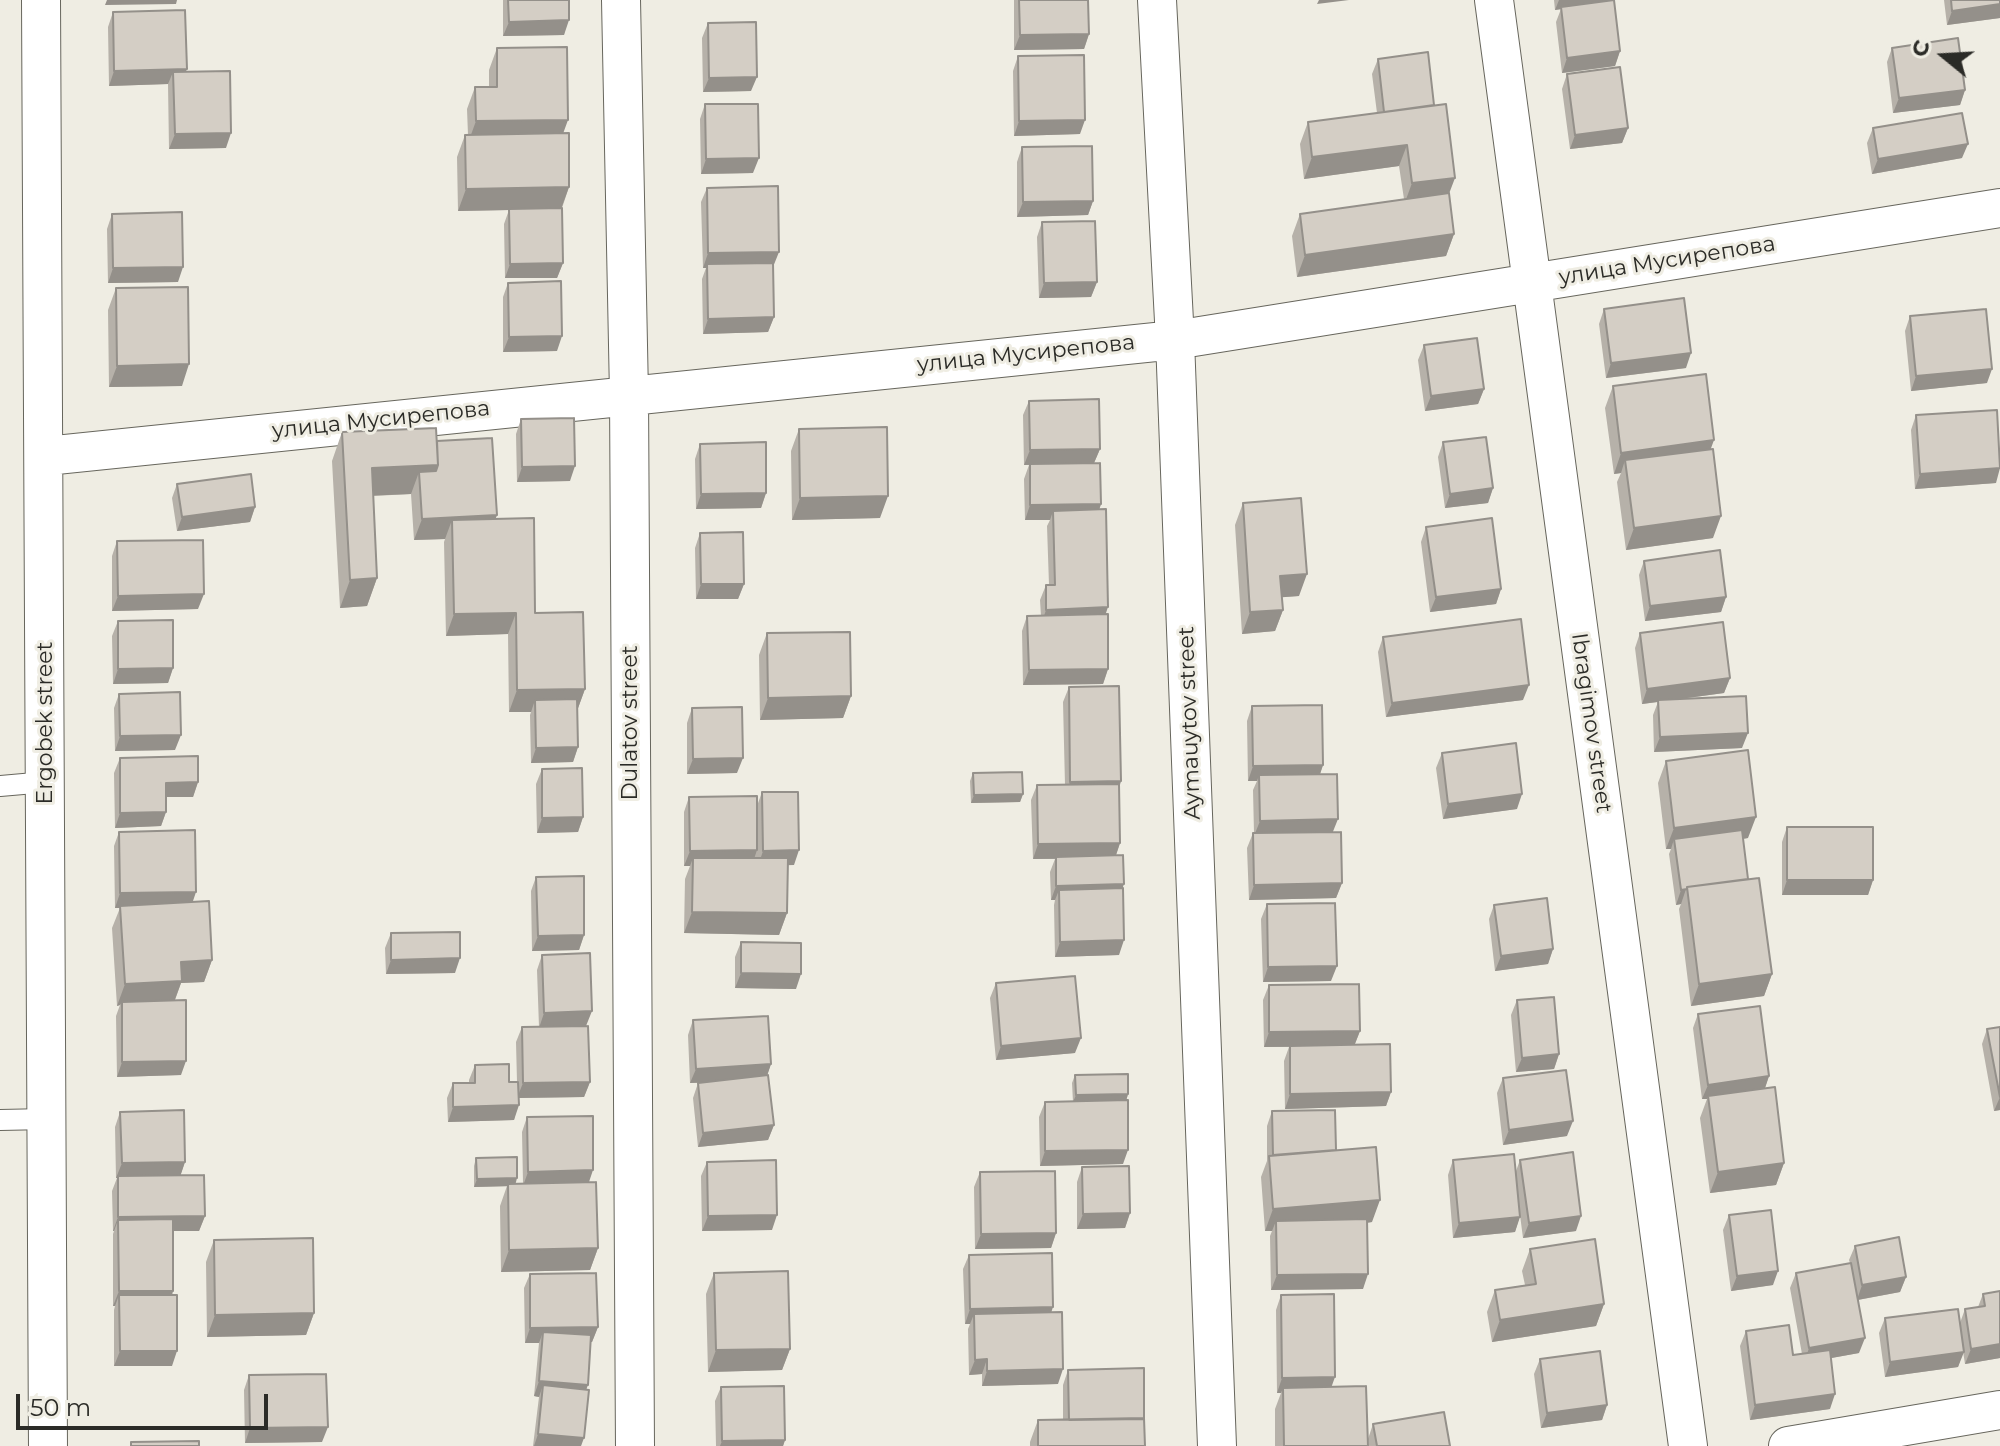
<!DOCTYPE html>
<html>
<head>
<meta charset="utf-8">
<style>
  body { margin:0 }
  #map { position:relative; width:2000px; height:1446px; overflow:hidden; background:#efede3; font-family:Montserrat,sans-serif }
  canvas { display:block }
  .north { position:absolute; left:1904px; top:16px; width:80px; height:80px; -webkit-text-stroke:6px #efede3; paint-order:stroke; rotate:288deg; font-size:22px; font-weight:700; line-height:32px; text-align:center; color:#2b2b27 }
  .north::after { content:''; display:block; margin:auto; width:28px; height:36px; background:#2b2b27; clip-path:polygon(50% 0,100% 100%,50% 72%,0 100%) }
  .scale { position:absolute; left:16px; top:1394px; width:252px; height:36px; box-sizing:border-box; border:4px solid #2b2b27; border-top:0; padding-left:10px; font-size:24px; line-height:28px; white-space:nowrap; color:#2b2b27; -webkit-text-stroke:6px #efede3; paint-order:stroke }
</style>
</head>
<body>
<div id="map">
<canvas width="2000" height="1446"></canvas>
<div class="north">С</div>
<div class="scale">50 m</div>
</div>
<script>
const context = document.querySelector('canvas').getContext('2d');
context.lineJoin = 'round';
function poly(rows) {
  const path = new Path2D();
  for (const r of rows) {
    path.moveTo(r[0], r[1]);
    for (let i = 2; i < r.length; i += 2) path.lineTo(r[i], r[i + 1]);
  }
  return path;
}
function stroke(path, color, width, dash) {
  context.strokeStyle = color;
  context.lineWidth = width;
  context.lineCap = dash ? 'butt' : 'round';
  context.setLineDash(dash || []);
  context.stroke(path);
}
function paint(path, color) {
  context.fillStyle = color;
  context.fill(path, 'evenodd');
}
function drawText(font, color, halo, rows, align = 'center') {
  context.font = font + ' Montserrat,sans-serif';
  context.lineWidth = 6;
  context.setLineDash([]);
  context.textBaseline = 'middle';
  context.strokeStyle = halo;
  context.fillStyle = color;
  for (const [text, x, y, turn = 0] of rows) {
    context.save();
    context.translate(x, y);
    context.rotate((+turn || 0) * Math.PI / 180);
    context.textAlign = isNaN(turn) ? turn : align;
    if (halo) context.strokeText(text, 0, 0);
    context.fillText(text, 0, 0);
    context.restore();
  }
}
const lane = poly([
  [0,786,46,782],
  [0,1120,47,1119]
]);
const street = poly([
  [41,0,48,1446],
  [621,0,629,394,635,1446],
  [1157,0,1175,340,1217,1446],
  [1494,0,1688,1446],
  [46,456,1175,340,2000,208],
  [1788,1446,2000,1410]
]);
stroke(lane, '#67665d', 22);
stroke(street, '#67665d', 40);
stroke(lane, '#fff', 20);
stroke(street, '#fff', 38);
paint(poly([
  [503,0,569,0,564,35,503,36],
  [1014,0,1088,0,1089,34,1084,49,1014,50],
  [1554,0,1609,0,1620,51,1615,66,1562,73,1556,22,1561,9,1555,10],
  [1944,0,2000,0,2000,18,1947,25],
  [113,12,186,72,226,148,169,149,168,84,109,86,108,27],
  [708,23,751,91,703,92,702,38],
  [497,48,563,133,569,187,562,208,563,263,557,278,505,278,504,224,509,210,458,211,457,157,465,135,468,135,467,109,475,87,489,87,489,70],
  [1892,48,1965,90,1960,105,1893,113,1887,62],
  [1018,56,1080,134,1014,136,1013,71],
  [1378,59,1434,105,1454,234,1446,256,1297,277,1292,236,1300,214,1404,199,1399,166,1304,179,1300,144,1308,122,1377,113,1372,74],
  [1567,74,1628,128,1622,143,1570,149,1562,89],
  [705,104,753,173,701,174,700,119],
  [1873,128,1962,158,1872,174,1867,143],
  [1022,147,1093,201,1088,215,1017,217,1017,162],
  [707,188,773,267,774,317,768,332,703,334,702,279,706,268,703,268,701,202],
  [112,214,178,282,108,283,107,229],
  [1042,222,1097,282,1091,297,1039,298,1037,237],
  [508,283,557,351,503,352,503,297],
  [116,288,182,386,109,387,108,310],
  [1604,309,1686,368,1606,378,1599,324],
  [1910,316,1987,383,1911,391,1905,331],
  [1424,345,1484,389,1478,404,1425,411,1418,360],
  [1613,386,1711,449,1713,538,1626,550,1617,482,1621,473,1614,474,1605,408],
  [1029,401,1100,449,1094,463,1101,504,1099,510,1108,669,1103,684,1023,685,1022,631,1027,616,1041,616,1040,600,1046,585,1049,585,1047,526,1050,520,1025,520,1024,479,1029,465,1024,465,1023,415],
  [1916,415,1996,483,1915,489,1911,430],
  [521,419,570,481,517,482,516,434],
  [799,429,880,518,792,520,791,451],
  [342,432,437,441,497,515,495,519,535,613,585,689,578,708,578,747,573,762,531,763,530,715,531,712,509,712,508,634,446,636,444,542,445,539,414,540,411,494,373,496,377,578,367,606,340,608,332,461],
  [1443,442,1493,488,1488,503,1445,508,1438,457],
  [700,444,766,493,761,508,696,509,695,459],
  [177,484,255,507,250,522,177,531,172,498],
  [1243,503,1299,596,1282,597,1283,610,1275,631,1242,634,1235,525],
  [1426,527,1501,589,1496,604,1430,612,1421,542],
  [700,533,744,584,738,599,696,599,695,548],
  [117,541,198,609,112,611,112,556],
  [1644,561,1726,597,1721,612,1645,621,1639,575],
  [118,621,173,668,168,683,113,684,112,636],
  [767,633,851,696,843,718,760,720,759,655],
  [1640,633,1730,678,1724,693,1681,699,1742,748,1654,752,1653,715,1658,702,1642,704,1635,648],
  [1383,637,1523,700,1386,717,1378,652],
  [1069,687,1121,781,1120,785,1120,843,1116,855,1122,888,1119,955,1055,957,1054,905,1055,900,1051,900,1050,872,1055,859,1033,859,1031,800,1037,785,1065,785,1063,702],
  [119,694,175,750,115,751,114,708],
  [1252,706,1323,765,1320,774,1333,832,1342,883,1336,898,1249,900,1247,848,1253,833,1254,833,1253,790,1257,781,1248,781,1247,721],
  [692,708,737,773,687,774,687,723],
  [1442,753,1517,809,1443,819,1436,768],
  [120,758,198,782,193,797,166,797,166,812,161,826,115,828,114,773],
  [1666,761,1748,838,1743,839,1748,879,1772,974,1764,996,1691,1006,1679,909,1681,904,1676,905,1669,854,1671,849,1666,849,1658,783],
  [542,769,583,817,578,832,537,833,536,784],
  [973,773,1023,794,1020,802,971,803,970,781],
  [762,792,794,865,788,865,787,913,779,935,684,933,685,879,690,866,684,866,684,812,689,797,757,806],
  [1787,827,1873,880,1868,895,1782,895,1782,842],
  [119,832,192,902,212,960,204,982,181,983,175,1000,181,1075,117,1077,116,1016,120,1005,117,1006,112,928,120,908,115,908,114,846],
  [536,877,584,935,579,950,532,951,531,891],
  [1267,904,1331,981,1263,982,1261,919],
  [1494,905,1553,949,1548,964,1495,971,1489,919],
  [391,933,455,973,386,974,385,948],
  [741,942,796,989,735,988,735,957],
  [542,955,587,1026,590,1082,584,1097,519,1098,514,1120,448,1122,447,1098,453,1083,469,1083,469,1080,475,1065,509,1082,517,1082,516,1042,522,1027,539,1027,537,970],
  [996,983,1075,1053,996,1060,990,998],
  [1269,985,1360,1031,1355,1044,1391,1092,1386,1106,1285,1109,1284,1061,1289,1047,1264,1047,1263,1000],
  [1517,1000,1559,1054,1554,1069,1516,1072,1511,1015],
  [1698,1014,1769,1076,1765,1088,1784,1163,1776,1185,1710,1193,1700,1118,1707,1099,1702,1099,1693,1028],
  [693,1020,771,1064,767,1075,774,1125,768,1140,698,1147,693,1098,698,1083,703,1083,690,1083,688,1035],
  [2000,1027,2000,1110,1994,1111,1982,1044,1987,1029],
  [1075,1075,1128,1094,1126,1101,1123,1164,1040,1166,1039,1117,1045,1102,1073,1102,1072,1083],
  [1503,1078,1567,1136,1503,1145,1497,1093],
  [1272,1111,1336,1150,1372,1222,1368,1223,1363,1289,1271,1290,1270,1236,1272,1231,1265,1231,1261,1177,1267,1161,1267,1126],
  [120,1112,185,1162,180,1176,205,1216,199,1231,173,1231,172,1366,114,1366,114,1310,115,1306,113,1306,113,1234,114,1231,113,1231,112,1191,117,1178,116,1178,115,1127],
  [527,1117,589,1182,598,1248,590,1270,501,1272,500,1206,507,1186,474,1187,474,1166,476,1158,515,1184,523,1183,522,1132],
  [1453,1160,1516,1171,1520,1160,1576,1231,1523,1238,1520,1215,1515,1232,1453,1238,1448,1175],
  [707,1162,772,1230,702,1231,701,1176],
  [1082,1167,1130,1213,1125,1228,1077,1229,1077,1182],
  [980,1172,1056,1233,1051,1248,975,1249,974,1187],
  [1729,1215,1773,1285,1731,1291,1723,1230],
  [214,1240,314,1313,306,1335,207,1337,206,1262],
  [1855,1246,1906,1277,1900,1292,1858,1300,1859,1353,1831,1358,1830,1409,1750,1420,1740,1346,1746,1331,1793,1355,1802,1354,1790,1288,1796,1273,1850,1263,1849,1260],
  [1530,1249,1604,1304,1596,1326,1492,1342,1487,1312,1495,1290,1525,1285,1522,1271],
  [969,1255,1052,1312,1058,1384,982,1386,982,1374,969,1375,968,1329,970,1324,965,1324,963,1269],
  [714,1273,790,1349,782,1370,708,1372,706,1294],
  [530,1274,598,1327,592,1342,591,1342,581,1446,533,1446,539,1397,534,1396,539,1343,525,1343,524,1288],
  [2000,1291,2000,1358,1965,1364,1963,1351,1958,1367,1885,1377,1879,1333,1885,1318,1960,1323,1965,1309,1978,1307,1983,1294],
  [1281,1295,1331,1387,1368,1446,1275,1446,1275,1409,1281,1393,1277,1393,1276,1310],
  [1540,1359,1607,1405,1602,1420,1541,1428,1534,1374],
  [1068,1370,1145,1446,1030,1446,1030,1442,1038,1420,1063,1420,1063,1385],
  [249,1375,322,1442,245,1443,244,1390],
  [721,1387,785,1440,783,1446,716,1446,715,1401],
  [1373,1424,1450,1446,1369,1446,1368,1439]
]), '#b6b1a9');
paint(poly([
  [107,0,177,0,176,4,105,5],
  [1319,0,1349,0,1317,4],
  [1559,0,1609,0,1608,2,1555,10],
  [2000,4,2000,18,1947,25,1952,11],
  [569,20,564,35,503,36,509,22],
  [1089,34,1084,49,1014,50,1020,35],
  [1620,51,1615,66,1562,73,1567,58],
  [187,69,181,84,173,72,168,84,109,86,114,71],
  [757,77,751,91,703,92,709,78],
  [1965,90,1960,105,1893,113,1899,98],
  [568,120,560,142,468,143,476,121],
  [1085,120,1080,134,1014,136,1019,121],
  [1628,128,1622,143,1570,149,1575,135],
  [231,133,226,148,169,149,175,134],
  [1968,144,1962,158,1872,174,1878,159],
  [1407,145,1399,166,1304,179,1312,157],
  [759,158,753,173,701,174,706,159],
  [1455,178,1447,199,1404,205,1412,183],
  [569,187,561,209,458,211,466,189],
  [1093,201,1088,215,1017,217,1023,202],
  [1454,234,1446,256,1297,277,1305,255],
  [779,252,773,267,707,264,706,268,703,268,708,253],
  [563,263,557,278,505,278,510,264],
  [183,267,178,282,108,283,113,268],
  [1097,282,1091,297,1039,298,1044,283],
  [774,317,768,332,703,334,708,319],
  [562,336,557,351,503,352,509,337],
  [1691,353,1686,368,1606,378,1611,363],
  [189,364,182,386,109,387,117,366],
  [1992,369,1987,383,1911,391,1916,376],
  [1484,389,1478,404,1425,411,1431,396],
  [1714,440,1706,462,1625,460,1621,473,1614,474,1621,453],
  [1100,449,1094,463,1024,465,1030,450],
  [438,465,428,493,419,472,411,494,362,496,372,468],
  [575,466,570,481,517,482,522,467],
  [2000,468,1996,483,1915,489,1920,474],
  [1493,488,1488,503,1445,508,1450,494],
  [766,493,761,508,696,509,701,494],
  [888,496,880,518,792,520,800,498],
  [1101,504,1096,519,1053,511,1050,520,1025,520,1030,505],
  [255,507,250,522,177,531,182,517],
  [497,515,489,536,452,520,445,539,414,540,422,519],
  [1721,516,1713,538,1626,550,1634,528],
  [1307,574,1299,596,1272,598,1280,576],
  [377,578,367,606,340,608,350,580],
  [701,584,744,584,738,599,696,599],
  [1501,589,1496,604,1430,612,1436,597],
  [204,594,198,609,112,611,118,596],
  [1726,597,1721,612,1645,621,1650,606],
  [1108,607,1103,622,1041,625,1046,610],
  [1283,610,1275,631,1242,634,1250,612],
  [516,613,508,634,446,636,454,614],
  [173,668,168,683,113,684,118,669],
  [1108,669,1103,684,1023,685,1029,670],
  [1730,678,1724,693,1642,704,1647,689],
  [1529,685,1523,700,1386,717,1392,703],
  [585,689,577,711,535,700,531,712,509,712,517,690],
  [851,696,843,718,760,720,768,698],
  [1748,733,1742,748,1654,752,1660,737],
  [181,735,175,750,115,751,120,736],
  [578,747,573,762,531,763,536,748],
  [743,758,737,773,687,774,693,759],
  [1323,765,1318,780,1259,775,1257,781,1248,781,1253,766],
  [1121,781,1116,795,1065,796,1070,782],
  [198,782,193,797,160,797,166,783],
  [1023,794,1020,802,971,803,974,795],
  [1522,794,1517,809,1443,819,1448,804],
  [166,812,161,826,115,828,120,813],
  [583,817,578,832,537,833,542,818],
  [1756,817,1748,838,1676,848,1674,839,1671,849,1666,849,1674,828],
  [1338,819,1332,834,1254,836,1260,821],
  [1120,843,1115,858,1033,859,1038,844],
  [757,850,752,865,693,858,690,866,684,866,690,851],
  [799,850,794,865,758,866,763,851],
  [1787,880,1873,880,1868,895,1782,895],
  [1342,883,1336,898,1249,900,1254,885],
  [1124,884,1119,898,1059,890,1055,900,1051,900,1056,886],
  [1686,889,1681,904,1676,905,1681,890],
  [196,892,191,907,115,908,120,893],
  [692,912,787,913,779,935,684,933],
  [584,935,579,950,532,951,538,936],
  [1124,940,1119,955,1055,957,1060,942],
  [1553,949,1548,964,1495,971,1501,956],
  [460,958,455,973,386,974,391,960],
  [212,960,204,982,181,983,174,1002,122,1002,120,1005,117,1006,125,984,181,962],
  [1337,966,1331,981,1263,982,1268,967],
  [741,973,801,974,796,989,735,988],
  [1772,974,1764,996,1691,1006,1699,984],
  [592,1011,586,1026,539,1028,544,1013],
  [1360,1031,1354,1046,1264,1047,1269,1032],
  [1081,1038,1075,1053,996,1060,1001,1046],
  [1559,1054,1554,1069,1516,1072,1522,1058],
  [186,1061,181,1075,117,1077,122,1062],
  [771,1064,766,1079,690,1083,696,1069],
  [1769,1076,1764,1091,1708,1096,1707,1099,1702,1099,1708,1085],
  [590,1082,584,1097,517,1098,523,1083],
  [1391,1092,1386,1106,1285,1109,1290,1094],
  [1128,1094,1126,1101,1073,1102,1076,1095],
  [2000,1097,2000,1110,1994,1111],
  [519,1105,514,1120,448,1122,453,1107],
  [1573,1121,1567,1136,1503,1145,1509,1130],
  [774,1125,768,1140,698,1147,703,1133],
  [1128,1150,1123,1164,1040,1166,1045,1151],
  [185,1162,180,1177,116,1178,122,1163],
  [1784,1163,1776,1185,1710,1193,1718,1172],
  [593,1170,588,1185,523,1186,528,1172],
  [517,1178,515,1186,474,1187,477,1179],
  [1380,1200,1372,1222,1276,1230,1276,1221,1272,1231,1265,1231,1273,1209],
  [1130,1213,1125,1228,1077,1229,1083,1214],
  [777,1215,772,1230,702,1231,708,1216],
  [205,1216,199,1231,118,1231,118,1220,114,1231,113,1231,118,1217],
  [1581,1216,1576,1231,1523,1238,1529,1223],
  [1520,1217,1515,1232,1453,1238,1459,1223],
  [1056,1233,1051,1248,975,1249,981,1234],
  [598,1248,590,1270,501,1272,509,1250],
  [1778,1271,1773,1285,1731,1291,1737,1276],
  [1368,1274,1363,1289,1271,1290,1277,1275],
  [1906,1277,1900,1292,1857,1300,1862,1285],
  [119,1291,173,1291,168,1306,119,1295,115,1306,113,1306],
  [1604,1304,1596,1326,1492,1342,1500,1320],
  [1053,1307,1048,1322,974,1314,970,1324,965,1324,970,1309],
  [314,1313,306,1335,207,1337,215,1315],
  [598,1327,592,1342,542,1343,543,1332,539,1343,525,1343,530,1328],
  [1865,1338,1859,1353,1804,1363,1809,1348],
  [2000,1344,2000,1358,1965,1364,1971,1349],
  [790,1349,782,1370,708,1372,716,1350],
  [120,1351,177,1351,172,1366,114,1366],
  [1964,1352,1958,1367,1885,1377,1890,1362],
  [987,1359,982,1374,969,1375,975,1360],
  [1063,1369,1058,1384,982,1386,987,1371],
  [1335,1377,1330,1391,1283,1388,1281,1393,1277,1393,1282,1378],
  [539,1381,588,1385,582,1400,543,1385,539,1397,534,1396],
  [1835,1394,1830,1409,1750,1420,1755,1405],
  [1607,1405,1602,1420,1541,1428,1547,1413],
  [328,1427,322,1442,245,1443,250,1428],
  [538,1434,584,1438,581,1446,534,1446],
  [785,1440,783,1446,720,1446,722,1441]
]), '#94908a');
const building = poly([
  [508,0,569,0,569,20,509,22,508,0],
  [1019,0,1088,0,1089,34,1020,35,1019,0],
  [1614,0,1620,51,1567,58,1561,7,1614,0],
  [1951,0,2000,0,2000,4,1952,11,1951,0],
  [185,10,187,69,114,71,113,12,185,10],
  [756,22,757,77,709,78,708,23,756,22],
  [1958,38,1965,90,1899,98,1892,48,1958,38],
  [567,47,568,120,476,121,475,87,497,87,497,48,567,47],
  [1428,52,1434,105,1384,112,1378,59,1428,52],
  [1084,55,1085,120,1019,121,1018,56,1084,55],
  [1620,67,1628,128,1575,135,1567,74,1620,67],
  [230,71,231,133,175,134,173,72,230,71],
  [705,104,758,104,759,158,706,159,705,104],
  [1446,104,1455,178,1412,183,1407,145,1312,157,1308,122,1446,104],
  [1962,113,1968,144,1878,159,1873,128,1962,113],
  [569,133,569,187,466,189,465,135,569,133],
  [1092,146,1093,201,1023,202,1022,147,1092,146],
  [778,186,779,252,708,253,707,188,778,186],
  [1449,193,1454,234,1305,255,1300,214,1449,193],
  [562,208,563,263,510,264,509,209,562,208],
  [182,212,183,267,113,268,112,214,182,212],
  [1095,221,1097,282,1044,283,1042,222,1095,221],
  [773,263,774,317,708,319,707,264,773,263],
  [561,281,562,336,509,337,508,283,561,281],
  [188,287,189,364,117,366,116,288,188,287],
  [1684,298,1691,353,1611,363,1604,309,1684,298],
  [1986,309,1992,369,1916,376,1910,316,1986,309],
  [1477,338,1484,389,1431,396,1424,345,1477,338],
  [1706,374,1714,440,1621,453,1613,386,1706,374],
  [1099,399,1100,449,1030,450,1029,401,1099,399],
  [1997,410,2000,468,1920,474,1916,415,1997,410],
  [574,418,575,466,522,467,521,419,574,418],
  [887,427,888,496,800,498,799,429,887,427],
  [436,428,438,465,372,468,377,578,350,580,342,432,436,428],
  [1486,437,1493,488,1450,494,1443,442,1486,437],
  [492,438,497,515,422,519,419,472,436,471,438,465,437,441,492,438],
  [766,442,766,493,701,494,700,444,766,442],
  [1713,449,1721,516,1634,528,1625,460,1713,449],
  [1100,463,1101,504,1030,505,1030,464,1100,463],
  [251,474,255,507,182,517,177,484,251,474],
  [1301,498,1307,574,1280,576,1283,610,1250,612,1243,503,1301,498],
  [1106,509,1108,607,1046,610,1046,585,1055,585,1053,511,1106,509],
  [534,518,535,613,583,612,585,689,517,690,516,613,454,614,452,520,534,518],
  [1492,518,1501,589,1436,597,1426,527,1492,518],
  [743,532,744,584,701,584,700,533,743,532],
  [203,540,204,594,118,596,117,541,203,540],
  [1720,550,1726,597,1650,606,1644,561,1720,550],
  [1108,614,1108,669,1029,670,1027,616,1108,614],
  [1521,619,1529,685,1392,703,1383,637,1521,619],
  [173,620,173,668,118,669,118,621,173,620],
  [1723,622,1730,678,1647,689,1640,633,1723,622],
  [850,632,851,696,768,698,767,633,850,632],
  [1119,686,1121,781,1070,782,1069,687,1119,686],
  [180,692,181,735,120,736,119,694,180,692],
  [1746,696,1748,733,1660,737,1658,700,1746,696],
  [577,699,578,747,536,748,535,700,577,699],
  [1322,705,1323,765,1253,766,1252,706,1322,705],
  [742,707,743,758,693,759,692,708,742,707],
  [1516,743,1522,794,1448,804,1442,753,1516,743],
  [1748,750,1756,817,1674,828,1666,761,1748,750],
  [198,756,198,782,166,783,166,812,120,813,120,758,198,756],
  [582,768,583,817,542,818,542,769,582,768],
  [1022,772,1023,794,974,795,973,773,1022,772],
  [1337,774,1338,819,1260,821,1259,775,1337,774],
  [1119,784,1120,843,1038,844,1037,785,1119,784],
  [762,792,798,792,799,850,763,851,762,792],
  [757,796,757,850,690,851,689,797,757,796],
  [1787,827,1873,827,1873,880,1787,880,1787,827],
  [195,830,196,892,120,893,119,832,195,830],
  [1742,830,1748,879,1687,887,1687,889,1681,890,1674,839,1742,830],
  [1341,832,1342,883,1254,885,1253,833,1341,832],
  [1123,855,1124,884,1056,886,1056,857,1123,855],
  [693,858,788,858,787,913,692,912,693,858],
  [584,876,584,935,538,936,536,877,584,876],
  [1759,878,1772,974,1699,984,1687,887,1759,878],
  [1123,888,1124,940,1060,942,1059,890,1123,888],
  [1547,898,1553,949,1501,956,1494,905,1547,898],
  [209,901,212,960,181,962,182,981,125,984,120,906,209,901],
  [1335,903,1337,966,1268,967,1267,904,1335,903],
  [460,932,460,958,391,960,391,933,460,932],
  [741,942,801,943,801,974,741,973,741,942],
  [590,953,592,1011,544,1013,542,955,590,953],
  [1075,976,1081,1038,1001,1046,996,983,1075,976],
  [1359,984,1360,1031,1269,1032,1269,985,1359,984],
  [1554,997,1559,1054,1522,1058,1517,1000,1554,997],
  [186,1000,186,1061,122,1062,122,1002,186,1000],
  [1760,1006,1769,1076,1708,1085,1698,1014,1760,1006],
  [768,1016,771,1064,696,1069,693,1020,768,1016],
  [588,1026,590,1082,523,1083,522,1027,588,1026],
  [2000,1027,2000,1097,1987,1029,2000,1027],
  [1390,1044,1391,1092,1290,1094,1290,1046,1390,1044],
  [509,1064,509,1082,518,1082,519,1105,453,1107,453,1083,475,1083,475,1065,509,1064],
  [1566,1070,1573,1121,1509,1130,1503,1078,1566,1070],
  [1128,1074,1128,1094,1076,1095,1075,1075,1128,1074],
  [768,1075,774,1125,703,1133,698,1083,768,1075],
  [1775,1087,1784,1163,1718,1172,1708,1096,1775,1087],
  [1128,1100,1128,1150,1045,1151,1045,1102,1128,1100],
  [184,1110,185,1162,122,1163,120,1112,184,1110],
  [1335,1110,1336,1150,1273,1155,1272,1111,1335,1110],
  [593,1116,593,1170,528,1172,527,1117,593,1116],
  [1376,1147,1380,1200,1273,1209,1269,1156,1376,1147],
  [1573,1152,1581,1216,1529,1223,1520,1160,1573,1152],
  [1514,1154,1520,1217,1459,1223,1453,1160,1514,1154],
  [517,1157,517,1178,477,1179,476,1158,517,1157],
  [776,1160,777,1215,708,1216,707,1162,776,1160],
  [1129,1166,1130,1213,1083,1214,1082,1167,1129,1166],
  [1055,1171,1056,1233,981,1234,980,1172,1055,1171],
  [204,1175,205,1216,118,1217,118,1176,204,1175],
  [596,1182,598,1248,509,1250,508,1184,596,1182],
  [1771,1210,1778,1271,1737,1276,1729,1215,1771,1210],
  [173,1219,173,1291,119,1291,118,1220,173,1219],
  [1367,1219,1368,1274,1277,1275,1276,1221,1367,1219],
  [1899,1237,1906,1277,1862,1285,1855,1246,1899,1237],
  [313,1238,314,1313,215,1315,214,1240,313,1238],
  [1595,1239,1604,1304,1500,1320,1495,1290,1536,1284,1530,1249,1595,1239],
  [1052,1253,1053,1307,970,1309,969,1255,1052,1253],
  [1851,1263,1865,1338,1809,1348,1796,1273,1851,1263],
  [788,1271,790,1349,716,1350,714,1273,788,1271],
  [596,1273,598,1327,530,1328,530,1274,596,1273],
  [2000,1291,2000,1344,1971,1349,1965,1309,1985,1306,1983,1294,2000,1291],
  [1334,1294,1335,1377,1282,1378,1281,1295,1334,1294],
  [119,1295,177,1295,177,1351,120,1351,119,1295],
  [1958,1309,1964,1352,1890,1362,1885,1318,1958,1309],
  [1062,1312,1063,1369,987,1371,987,1359,975,1360,974,1314,1062,1312],
  [1789,1325,1793,1355,1830,1350,1835,1394,1755,1405,1746,1331,1789,1325],
  [543,1332,591,1335,588,1385,539,1381,543,1332],
  [1600,1351,1607,1405,1547,1413,1540,1359,1600,1351],
  [1144,1368,1144,1419,1069,1420,1068,1370,1144,1368],
  [326,1374,328,1427,250,1428,249,1375,326,1374],
  [543,1385,589,1390,584,1438,538,1434,543,1385],
  [784,1386,785,1440,722,1441,721,1387,784,1386],
  [1366,1386,1368,1446,1284,1446,1283,1388,1366,1386],
  [1444,1412,1450,1446,1377,1446,1373,1424,1444,1412],
  [1144,1418,1145,1446,1038,1446,1038,1420,1144,1418],
  [199,1441,199,1446,131,1446,131,1442,199,1441]
]);
paint(building, '#d4cec5');
stroke(building, '#94908a', 2);
drawText('22px', '#2b2b27', '#efede3', [
  ["улица Мусирепова",1667,261,-9],
  ["улица Мусирепова",1026,354,-6],
  ["улица Мусирепова",381,420,-6],
  ["Ergobek street",46,723,-90],
  ["Dulatov street",631,723,-90],
  ["Aymauytov street",1190,723,-92],
  ["Ibragimov street",1591,723,82]
]);
</script>
</body>
</html>
